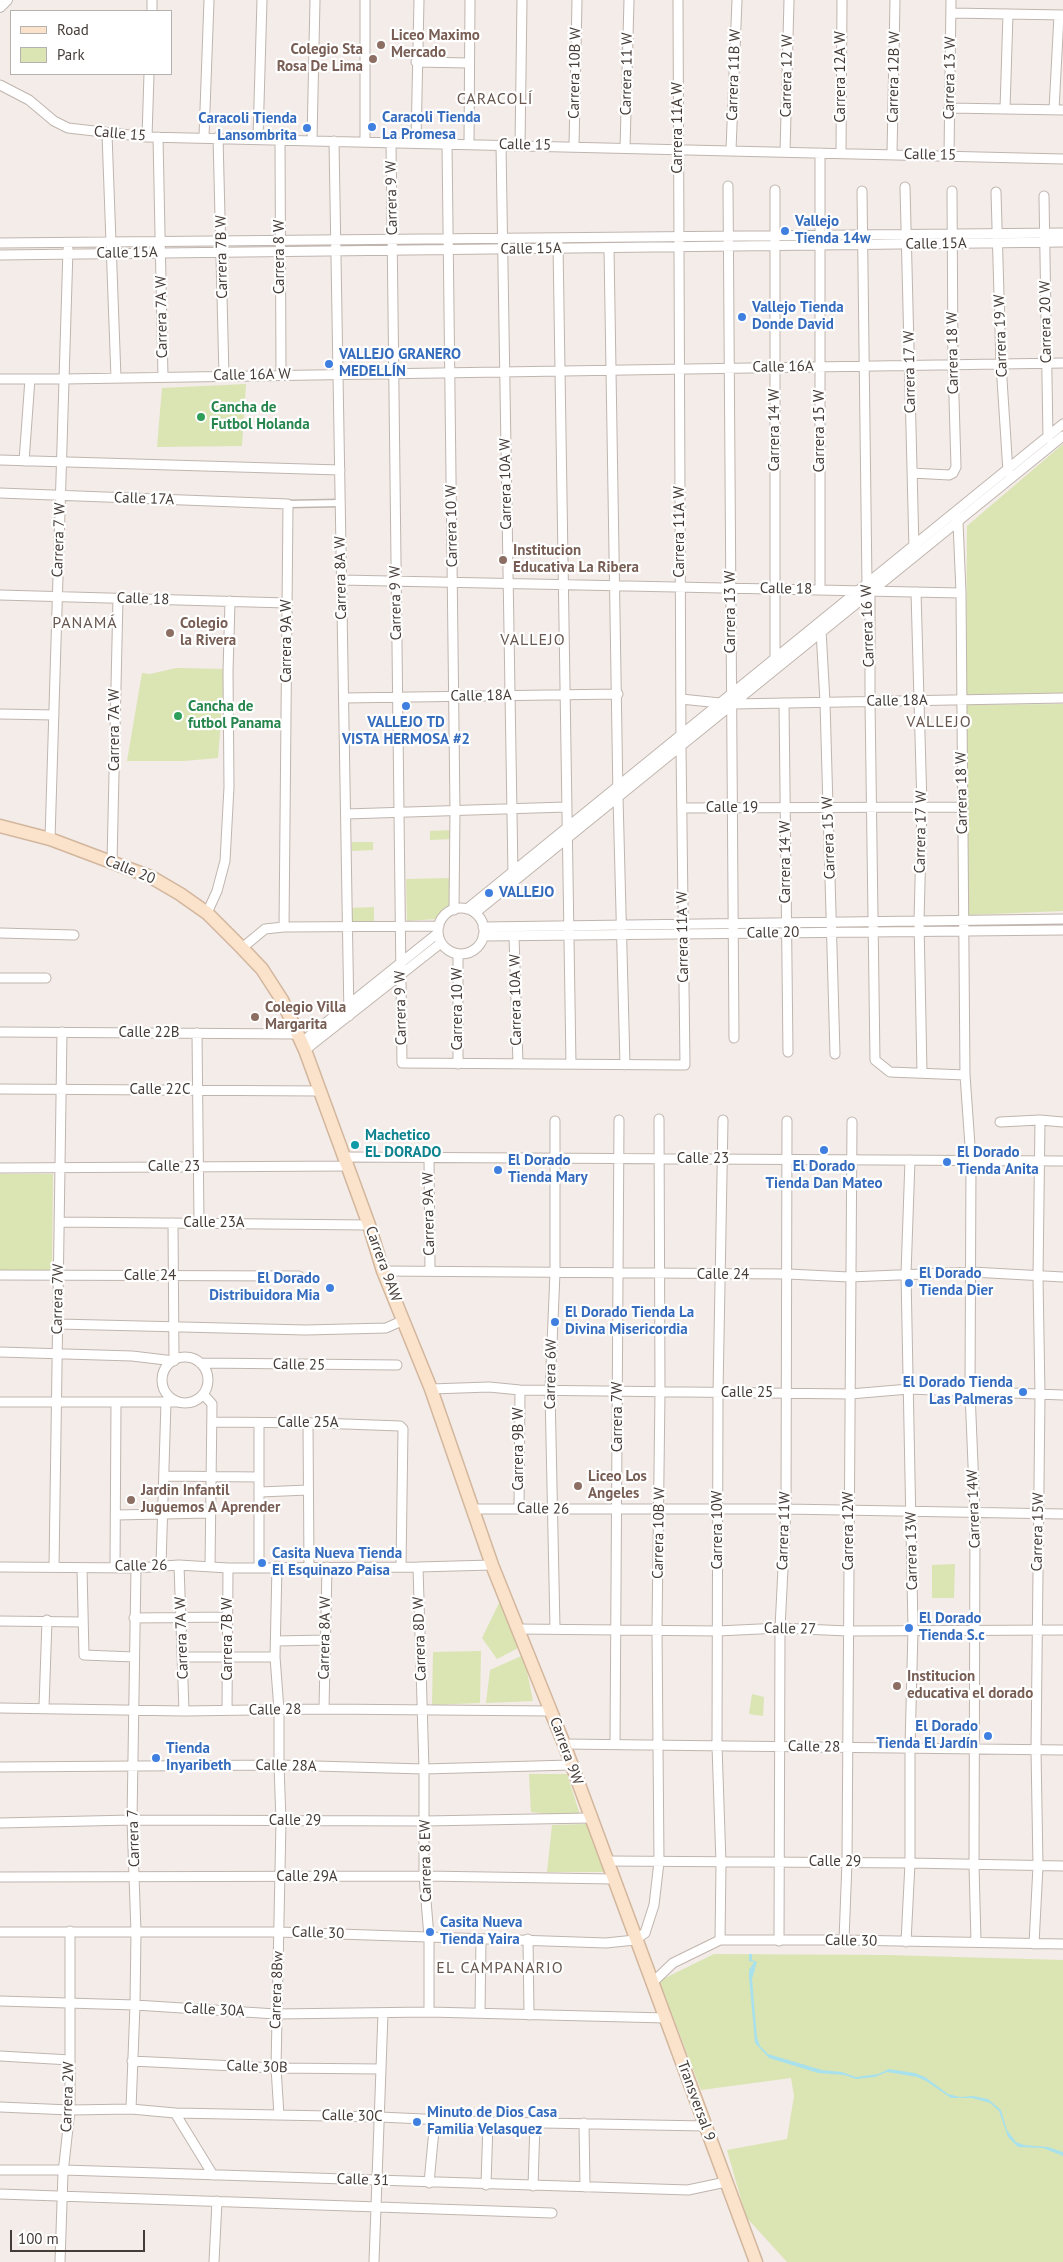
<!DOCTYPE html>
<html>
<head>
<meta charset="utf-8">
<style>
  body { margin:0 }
  #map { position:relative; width:1063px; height:2262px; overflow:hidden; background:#f3ece8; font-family:"PT Sans",sans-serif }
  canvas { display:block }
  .legend { position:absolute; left:10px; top:10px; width:162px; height:65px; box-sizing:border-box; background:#fff; border:1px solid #b5b1af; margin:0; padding:6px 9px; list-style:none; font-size:15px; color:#453c37 }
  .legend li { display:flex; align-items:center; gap:10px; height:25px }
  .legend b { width:25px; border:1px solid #b5b1af }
  .scale { position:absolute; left:10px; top:2230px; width:135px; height:22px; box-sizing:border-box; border:2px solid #453c37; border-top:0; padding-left:6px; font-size:15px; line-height:18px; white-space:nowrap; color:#453c37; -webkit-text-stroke:4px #fff; paint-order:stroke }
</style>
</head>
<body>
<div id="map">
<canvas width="1063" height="2262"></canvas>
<ul class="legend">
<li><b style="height:6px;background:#fbe2ca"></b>Road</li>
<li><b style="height:14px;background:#dbe4b3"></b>Park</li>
</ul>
<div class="scale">100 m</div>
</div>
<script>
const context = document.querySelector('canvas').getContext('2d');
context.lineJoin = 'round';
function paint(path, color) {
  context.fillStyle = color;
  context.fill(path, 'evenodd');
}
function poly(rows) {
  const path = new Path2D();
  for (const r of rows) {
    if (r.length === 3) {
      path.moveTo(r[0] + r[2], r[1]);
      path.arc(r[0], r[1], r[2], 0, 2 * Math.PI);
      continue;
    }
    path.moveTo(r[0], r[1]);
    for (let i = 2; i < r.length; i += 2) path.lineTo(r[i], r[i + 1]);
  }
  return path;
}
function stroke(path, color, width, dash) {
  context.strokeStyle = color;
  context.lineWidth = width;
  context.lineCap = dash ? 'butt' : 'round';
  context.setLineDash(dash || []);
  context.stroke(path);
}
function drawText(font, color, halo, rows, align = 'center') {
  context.font = font + ' "PT Sans",sans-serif';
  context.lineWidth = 4.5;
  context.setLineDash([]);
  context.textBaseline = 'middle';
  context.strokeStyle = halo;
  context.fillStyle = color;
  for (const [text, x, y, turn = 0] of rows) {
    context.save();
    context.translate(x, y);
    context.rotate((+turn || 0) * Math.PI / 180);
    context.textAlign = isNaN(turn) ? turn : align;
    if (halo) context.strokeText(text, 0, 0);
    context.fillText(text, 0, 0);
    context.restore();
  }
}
paint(poly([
  [246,384,242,446,157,447,162,388],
  [1063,444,1063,693,966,695,967,526],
  [176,668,225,669,218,758,184,761,127,761,142,673,150,674],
  [1063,704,1063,911,968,915,965,705],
  [453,830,453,839,430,840,430,831],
  [352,842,373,842,373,850,352,851],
  [453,878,452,904,443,910,436,919,407,921,406,879],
  [374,907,374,923,352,924,351,908],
  [0,1174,53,1174,52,1272,0,1272],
  [955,1564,954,1598,932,1598,932,1565],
  [501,1599,518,1648,497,1659,482,1638],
  [481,1651,480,1703,432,1705,433,1652],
  [528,1653,525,1661,533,1701,486,1703,490,1670],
  [752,1694,764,1697,763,1716,749,1714],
  [529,1774,567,1774,581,1818,531,1812],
  [591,1821,610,1872,547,1872,552,1825,585,1824],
  [714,1954,886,1955,1063,1960,1063,2262,787,2262,746,2217,727,2150,787,2139,794,2096,791,2078,701,2090,659,1981]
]), '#dbe4b3');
paint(poly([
  [749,1954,752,1954,752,1960,757,1962,752,1979,757,2037,760,2046,768,2054,822,2070,842,2072,856,2077,878,2074,889,2069,915,2073,925,2077,948,2094,960,2097,973,2096,988,2099,1001,2110,1007,2130,1016,2142,1024,2145,1048,2147,1063,2152,1063,2156,1043,2148,1018,2147,1008,2137,999,2111,990,2103,972,2098,951,2098,926,2081,917,2077,887,2072,875,2077,856,2079,844,2075,818,2073,769,2058,755,2043,749,1977,749,1970,754,1962,749,1961]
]), '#a8e1eb');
const pedestrian = poly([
  [288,504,340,503]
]);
const minor = poly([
  [152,11,152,0],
  [951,13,1063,15],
  [416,62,469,63],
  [0,85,29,100,54,121,68,128,147,137,1063,159],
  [949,108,1063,110],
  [1005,109,1008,14],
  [1054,110,1059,15],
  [107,134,116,378],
  [147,137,149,74],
  [158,137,163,377],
  [204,137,209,0],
  [218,137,224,376],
  [258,138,262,0],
  [280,139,281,375],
  [312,140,315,0],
  [334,141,349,1016],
  [365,141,365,0],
  [391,142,402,1063,685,1065,681,747,678,0],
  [416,142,419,0],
  [447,143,455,811,454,910],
  [469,144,470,0],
  [501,145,513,874],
  [520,145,522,0],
  [574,146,577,0],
  [625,148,629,0],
  [731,150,737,0],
  [785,152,789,0],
  [820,153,820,590],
  [841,153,842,0],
  [892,154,895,0],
  [949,156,951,0],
  [728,186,734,1038],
  [905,187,914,549],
  [775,190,775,660],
  [862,191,867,584,870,591,870,701,875,1060,890,1072,965,1075],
  [996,192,1001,364,1008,472],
  [1044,196,1048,438],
  [0,243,1063,233],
  [558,244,571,1064],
  [609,248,618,797,625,1065],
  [0,255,1063,242],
  [0,379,64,379,1063,363],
  [0,460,340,470],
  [24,461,30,379],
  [912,473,949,475,953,473,956,467,953,364,952,191],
  [0,493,288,504,284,927],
  [955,512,958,522,961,593,965,1075,971,1160,970,1392,975,1513,974,1865,976,1942],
  [342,580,961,593],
  [916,592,922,807,919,921,922,1073],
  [0,595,287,603],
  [821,630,825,702,835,1054],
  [344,698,618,694],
  [681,699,720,703],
  [784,703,788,1052],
  [732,704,1063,698],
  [0,714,54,715],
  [682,808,962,807],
  [346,814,566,807],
  [50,839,68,249],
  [112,862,118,598],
  [461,931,23],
  [467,909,1063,424],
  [207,913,217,891,225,861,229,787,228,672,230,601],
  [475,913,1063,436],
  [483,927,1063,919],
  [0,933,74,935],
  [483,936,1063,930],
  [514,936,518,1064],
  [242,948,265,929,284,927,439,926],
  [458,954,458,1064],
  [0,978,46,978],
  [0,1032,298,1034],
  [197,1033,199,1223],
  [302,1042,438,933],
  [305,1050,441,943],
  [0,1089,319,1091],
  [555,1121,555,1273,550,1391,555,1628],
  [1000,1122,1040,1120,1063,1122],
  [344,1157,1063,1161],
  [429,1157,430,1271],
  [0,1168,348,1166],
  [59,1222,369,1225],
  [383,1271,788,1274,849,1277,972,1272,1063,1277],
  [0,1275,299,1276],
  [58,1324,306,1330,386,1328,404,1320],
  [0,1352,132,1356,174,1361,173,1223],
  [185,1380,23],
  [200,1363,397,1365],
  [431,1389,489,1387,520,1390,850,1394,909,1389,1063,1395],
  [203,1394,212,1404,210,1567],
  [0,1402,175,1402],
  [212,1422,318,1423,400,1426,403,1429,401,1567],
  [259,1423,259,1566],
  [308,1423,309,1567],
  [164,1476,259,1477],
  [260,1492,308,1490],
  [519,1508,520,1390],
  [472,1509,786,1509,1063,1514],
  [116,1515,210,1513],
  [161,1565,166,1402],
  [179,1565,184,1711],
  [277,1566,275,1657,279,1710,279,1765,281,1821,276,2068,279,2115],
  [0,1567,136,1568,179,1565,228,1568,418,1567,492,1565],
  [54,1567,62,1032],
  [115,1567,116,1402],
  [418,1567,424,1769,424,1876,429,1937,429,2012],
  [82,1568,84,1655,134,1657],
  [134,1618,227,1617],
  [0,1621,82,1622],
  [518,1629,718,1631,780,1628,848,1631,1063,1630],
  [276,1641,325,1640],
  [182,1657,275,1657],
  [44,1707,47,1620],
  [0,1708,184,1711,324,1709,551,1711],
  [324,1709,327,1567],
  [227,1710,228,1568],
  [564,1744,1063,1750],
  [615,1744,619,1120],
  [0,1767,279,1765,424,1769,571,1765],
  [0,1823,132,1820,425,1821,590,1818],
  [607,1861,910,1863,1063,1866],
  [0,1877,424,1876,614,1879],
  [0,1932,279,1932,606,1943,635,1940,645,1933,654,1905,659,1862,657,1629,660,1392,659,1119],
  [528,1939,529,2015],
  [720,1940,721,1863,717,1746,718,1393,723,1120],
  [844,1940,847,1862,852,1122],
  [779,1941,780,1628,786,1509,787,1121],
  [906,1942,910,1863,910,1747,913,1629,906,1274,910,1160],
  [1034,1944,1038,1866,1036,1750,1040,1395,1038,1277,1040,1120],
  [652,1983,673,1963,720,1940,844,1940,1063,1944],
  [0,2001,135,2005,276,2014,429,2012,666,2018],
  [480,2013,481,1939],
  [0,2056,70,2060],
  [132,2061,276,2068,381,2069],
  [0,2107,70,2110,131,2109,175,2113,380,2117,488,2122,705,2126],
  [131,2109,135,2005,136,1932,132,1820,136,1568],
  [175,2113,213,2175],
  [584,2123,585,2187],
  [0,2170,64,2170,688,2190,726,2182],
  [429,2183,435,2119],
  [486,2185,488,2122],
  [533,2186,535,2123],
  [0,2194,552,2213],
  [60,2262,63,2173,70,2110,70,1931],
  [214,2262,217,2201],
  [374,2262,383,2013]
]);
const tertiary = poly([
  [0,7,7,0]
]);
const secondary = poly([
  [0,826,50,839,151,877,180,894,207,913,242,948,262,969,282,1000,305,1050,369,1225,383,1271,431,1389,492,1565,564,1744,756,2262]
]);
stroke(pedestrian, '#c0b5ae', 9);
stroke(minor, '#c0b5ae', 11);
stroke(tertiary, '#c0b5ae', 12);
stroke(secondary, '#d2b69d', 15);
stroke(pedestrian, '#fff', 6);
stroke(minor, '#fff', 9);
stroke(tertiary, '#fff', 10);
stroke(secondary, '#fbe2ca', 12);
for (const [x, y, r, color] of [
  [381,45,5,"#8d6e63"],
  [373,59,5,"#8d6e63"],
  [372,127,5,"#3f7fe0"],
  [307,128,5,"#3f7fe0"],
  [785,231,5,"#3f7fe0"],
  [742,317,5,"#3f7fe0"],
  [329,364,5,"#3f7fe0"],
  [201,417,5,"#2e9e5b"],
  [503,560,5,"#8d6e63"],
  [170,633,5,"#8d6e63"],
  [406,706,5,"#3f7fe0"],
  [178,716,5,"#2e9e5b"],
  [489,893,5,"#3f7fe0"],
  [255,1017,5,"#8d6e63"],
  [355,1145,5,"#0f9aa8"],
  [824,1150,5,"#3f7fe0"],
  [947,1162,5,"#3f7fe0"],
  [498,1170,5,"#3f7fe0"],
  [909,1283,5,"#3f7fe0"],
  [330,1288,5,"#3f7fe0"],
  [555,1322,5,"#3f7fe0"],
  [1023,1392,5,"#3f7fe0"],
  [578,1486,5,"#8d6e63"],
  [131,1500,5,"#8d6e63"],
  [262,1563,5,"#3f7fe0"],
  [909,1628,5,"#3f7fe0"],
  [897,1686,5,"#8d6e63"],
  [988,1736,5,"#3f7fe0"],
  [156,1758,5,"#3f7fe0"],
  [430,1932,5,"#3f7fe0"],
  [417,2122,5,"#3f7fe0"]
]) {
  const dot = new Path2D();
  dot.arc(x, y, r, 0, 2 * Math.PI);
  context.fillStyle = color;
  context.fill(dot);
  stroke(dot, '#fff', 2);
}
drawText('bold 15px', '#785e54', '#fff', [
  ["Liceo Maximo",391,36],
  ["Mercado",391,53],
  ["Colegio Sta",363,50,"right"],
  ["Rosa De Lima",363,67,"right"],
  ["Institucion",513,551],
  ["Educativa La Ribera",513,568],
  ["Colegio",180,624],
  ["la Rivera",180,641],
  ["Colegio Villa",265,1008],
  ["Margarita",265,1025],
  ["Liceo Los",588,1477],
  ["Angeles",588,1494],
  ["Jardin Infantil",141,1491],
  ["Juguemos A Aprender",141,1508],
  ["Institucion",907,1677],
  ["educativa el dorado",907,1694]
], 'left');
drawText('15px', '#453c37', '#fff', [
  ["Carrera 10B W",575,73,-89],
  ["Carrera 11 W",627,74,-89],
  ["Carrera 11B W",734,75,-88],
  ["Carrera 12 W",787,76,-89],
  ["Carrera 12A W",841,77,-90],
  ["Carrera 12B W",894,77,-89],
  ["Carrera 13 W",950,78,-89],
  ["Carrera 11A W",678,128,-90],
  ["Calle 15",120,134,5],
  ["Calle 15",525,145,1],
  ["Calle 15",930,155,1],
  ["Carrera 9 W",392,198,-91],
  ["Calle 15A",936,244,-1],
  ["Calle 15A",531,249,-1],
  ["Calle 15A",127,253,-1],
  ["Carrera 7B W",222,257,-91],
  ["Carrera 8 W",280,257,-90],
  ["Carrera 7A W",162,317,-91],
  ["Carrera 20 W",1046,322,-91],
  ["Carrera 19 W",1001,336,-92],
  ["Carrera 18 W",953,353,-91],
  ["Calle 16A",783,367,-1],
  ["Carrera 17 W",910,372,-91],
  ["Calle 16A W",252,375,-1],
  ["Carrera 14 W",775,430,-90],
  ["Carrera 15 W",820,431,-90],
  ["Carrera 10A W",506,484,-91],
  ["Calle 17A",144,499,2],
  ["Carrera 10 W",452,526,-91],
  ["Carrera 11A W",680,532,-90],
  ["Carrera 7 W",59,540,-88],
  ["Carrera 8A W",341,578,-91],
  ["Calle 18",786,589,1],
  ["Calle 18",143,599,2],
  ["Carrera 9 W",396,603,-91],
  ["Carrera 13 W",731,612,-90],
  ["Carrera 16 W",868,626,-92],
  ["Carrera 9A W",287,641,-90],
  ["Calle 18A",481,696,-1],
  ["Calle 18A",897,701,-1],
  ["Carrera 7A W",115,730,-90],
  ["Carrera 18 W",962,793,-91],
  ["Calle 19",732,808],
  ["Carrera 17 W",921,832,-89],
  ["Carrera 15 W",829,838,-92],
  ["Carrera 14 W",786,862,-90],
  ["Calle 20",130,870,22],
  ["Calle 20",773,933,-1],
  ["Carrera 11A W",683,937,-91],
  ["Carrera 10A W",516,1000,-91],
  ["Carrera 9 W",401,1008,-91],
  ["Carrera 10 W",458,1009,-90],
  ["Calle 22B",149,1033],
  ["Calle 22C",160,1090],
  ["Calle 23",703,1159],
  ["Calle 23",174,1167],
  ["Carrera 9A W",429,1214,-91],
  ["Calle 23A",214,1223],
  ["Carrera 9AW",383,1264,70],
  ["Calle 24",723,1275],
  ["Calle 24",150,1276],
  ["Carrera 7W",58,1299,-89],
  ["Calle 25",299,1365,1],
  ["Carrera 6W",551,1374,-89],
  ["Calle 25",747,1393],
  ["Carrera 7W",618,1417,-90],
  ["Calle 25A",308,1423],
  ["Carrera 9B W",519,1449,-90],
  ["Calle 26",543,1509,1],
  ["Carrera 14W",974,1509,-92],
  ["Carrera 10W",718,1530,-90],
  ["Carrera 11W",784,1531,-88],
  ["Carrera 12W",849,1531,-90],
  ["Carrera 15W",1038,1532,-89],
  ["Carrera 10B W",659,1533,-89],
  ["Carrera 13W",912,1551,-91],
  ["Calle 26",141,1566,-1],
  ["Calle 27",790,1629,1],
  ["Carrera 7A W",182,1638,-92],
  ["Carrera 8A W",325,1638,-89],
  ["Carrera 7B W",228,1639,-90],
  ["Carrera 8D W",420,1639,-92],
  ["Calle 28",275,1710,-1],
  ["Calle 28",814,1747,1],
  ["Carrera 9W",566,1751,70],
  ["Calle 28A",286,1766,1],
  ["Calle 29",295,1821],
  ["Carrera 7",134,1838,-92],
  ["Carrera 8 EW",426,1861,-91],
  ["Calle 29",835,1862],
  ["Calle 29A",307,1877],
  ["Calle 30",318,1933,2],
  ["Calle 30",851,1941,1],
  ["Carrera 8Bw",277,1990,-88],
  ["Calle 30A",214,2010,3],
  ["Calle 30B",257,2067,2],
  ["Carrera 2W",68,2097,-88],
  ["Transversal 9",696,2101,70],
  ["Calle 30C",352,2116,1],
  ["Calle 31",363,2180,2]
]);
drawText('bold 15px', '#366cbe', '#fff', [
  ["Caracoli Tienda",382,118],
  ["La Promesa",382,135],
  ["Caracoli Tienda",297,119,"right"],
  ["Lansombrita",297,136,"right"],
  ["Vallejo",795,222],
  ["Tienda 14w",795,239],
  ["Vallejo Tienda",752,308],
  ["Donde David",752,325],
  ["VALLEJO GRANERO",339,355],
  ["MEDELLÍN",339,372],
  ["VALLEJO TD",406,723,"center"],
  ["VISTA HERMOSA #2",406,740,"center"],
  ["VALLEJO",499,893],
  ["El Dorado",957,1153],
  ["Tienda Anita",957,1170],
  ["El Dorado",508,1161],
  ["Tienda Mary",508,1178],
  ["El Dorado",824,1167,"center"],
  ["Tienda Dan Mateo",824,1184,"center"],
  ["El Dorado",919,1274],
  ["Tienda Dier",919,1291],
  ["El Dorado",320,1279,"right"],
  ["Distribuidora Mia",320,1296,"right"],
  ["El Dorado Tienda La",565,1313],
  ["Divina Misericordia",565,1330],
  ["El Dorado Tienda",1013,1383,"right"],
  ["Las Palmeras",1013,1400,"right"],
  ["Casita Nueva Tienda",272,1554],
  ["El Esquinazo Paisa",272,1571],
  ["El Dorado",919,1619],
  ["Tienda S.c",919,1636],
  ["El Dorado",978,1727,"right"],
  ["Tienda El Jardín",978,1744,"right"],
  ["Tienda",166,1749],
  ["Inyaribeth",166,1766],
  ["Casita Nueva",440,1923],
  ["Tienda Yaira",440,1940],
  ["Minuto de Dios Casa",427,2113],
  ["Familia Velasquez",427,2130]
], 'left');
drawText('bold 15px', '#27864d', '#fff', [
  ["Cancha de",211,408],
  ["Futbol Holanda",211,425],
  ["Cancha de",188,707],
  ["futbol Panama",188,724]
], 'left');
drawText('bold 15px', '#0d838f', '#fff', [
  ["Machetico",365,1136],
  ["EL DORADO",365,1153]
], 'left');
context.letterSpacing = '1px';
drawText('16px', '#67574f', '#fff', [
  ["CARACOLÍ",495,99],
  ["PANAMÁ",85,623],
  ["VALLEJO",533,640],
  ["VALLEJO",939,722],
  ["EL CAMPANARIO",500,1968]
]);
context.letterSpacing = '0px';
</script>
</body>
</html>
